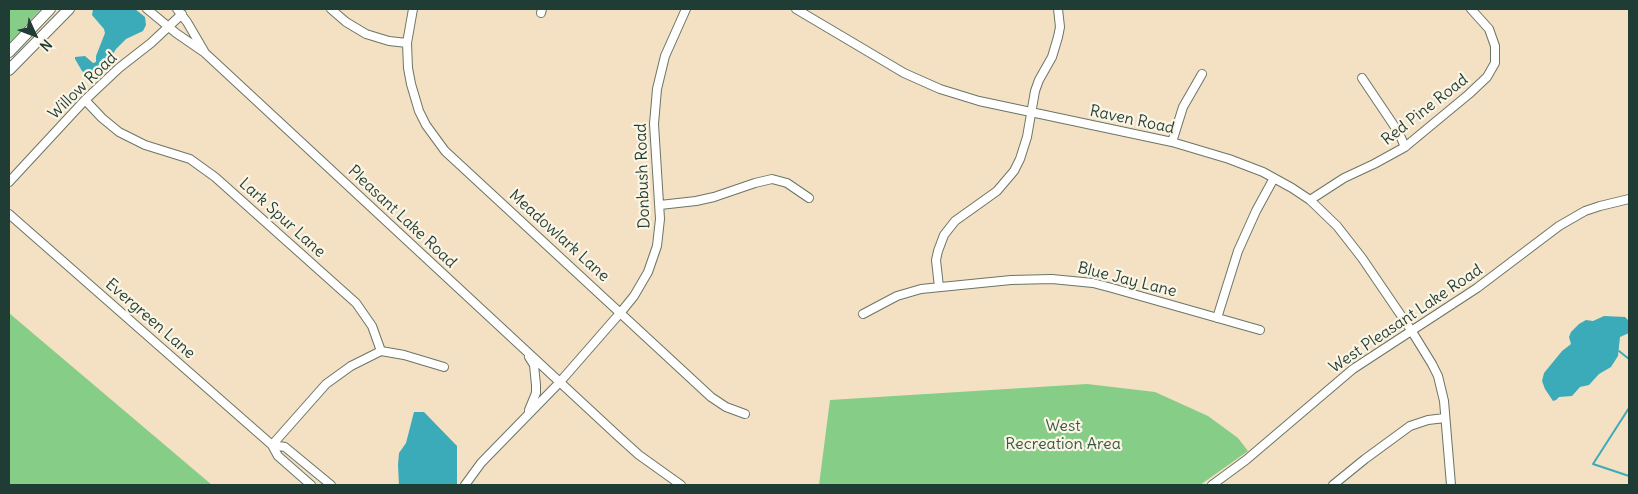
<!DOCTYPE html>
<html>
<head>
<meta charset="utf-8">
<style>
  body { margin:0 }
  #map { position:relative; width:1638px; height:494px; overflow:hidden; background:#f4e0c3; font-family:Delius,sans-serif }
  canvas { display:block }
  .frame { position:absolute; inset:0; border:10px solid #1f3d34; pointer-events:none }
  .north { position:absolute; left:10px; top:10px; width:50px; height:50px; -webkit-text-stroke:4px #fcf5e5; paint-order:stroke; rotate:133deg; font-size:14px; font-weight:700; line-height:20px; text-align:center; color:#1f3d34 }
  .north::after { content:''; display:block; margin:auto; width:18px; height:22px; background:#1f3d34; clip-path:polygon(50% 0,100% 100%,50% 72%,0 100%) }
</style>
</head>
<body>
<div id="map">
<canvas width="1638" height="494"></canvas>
<div class="frame"></div>
<div class="north">N</div>
</div>
<script>
const context = document.querySelector('canvas').getContext('2d');
context.lineJoin = 'round';
function paint(path, color) {
  context.fillStyle = color;
  context.fill(path, 'evenodd');
}
function poly(rows) {
  const path = new Path2D();
  for (const r of rows) {
    path.moveTo(r[0], r[1]);
    for (let i = 2; i < r.length; i += 2) path.lineTo(r[i], r[i + 1]);
  }
  return path;
}
function stroke(path, color, width, dash) {
  context.strokeStyle = color;
  context.lineWidth = width;
  context.lineCap = dash ? 'butt' : 'round';
  context.setLineDash(dash || []);
  context.stroke(path);
}
function drawText(font, color, halo, rows, align = 'center') {
  context.font = font + ' Delius,sans-serif';
  context.lineWidth = 4.5;
  context.setLineDash([]);
  context.textBaseline = 'middle';
  context.strokeStyle = halo;
  context.fillStyle = color;
  for (const [text, x, y, turn = 0] of rows) {
    context.save();
    context.translate(x, y);
    context.rotate((+turn || 0) * Math.PI / 180);
    context.textAlign = isNaN(turn) ? turn : align;
    if (halo) context.strokeText(text, 0, 0);
    context.fillText(text, 0, 0);
    context.restore();
  }
}
paint(poly([
  [9,9,41,9,9,43],
  [9,313,212,485,9,485],
  [1087,384,1155,392,1208,416,1238,438,1248,451,1200,485,819,485,830,400]
]), '#86cd88');
paint(poly([
  [93,9,135,9,145,17,146,25,143,31,126,39,116,49,107,65,95,70,93,76,91,78,82,71,75,59,75,57,85,56,93,63,96,62,96,56,105,33,104,29,92,15],
  [1604,316,1625,317,1629,321,1629,333,1620,337,1618,356,1611,367,1599,374,1589,385,1580,387,1572,396,1559,397,1556,400,1553,401,1545,389,1542,381,1544,373,1562,351,1571,344,1569,337,1571,332,1579,324,1586,320,1593,321],
  [414,412,424,412,457,446,457,485,399,485,398,465,399,453,406,443]
]), '#3cabb9');
stroke(poly([
  [1619,351,1629,359],
  [1629,408,1593,464,1629,476]
]), '#3cabb9', 2);
const minor = poly([
  [147,9,176,33,205,53,619,437,639,455,681,485],
  [177,9,187,22,204,51],
  [331,9,346,22,366,34,389,41,407,43],
  [413,9,407,43,408,68,411,84,419,111,426,125,445,151,711,397,726,407,745,414],
  [796,9,904,73,940,89,979,101,1172,142,1229,159,1263,172,1292,188,1310,200,1337,226,1362,258,1411,330,1432,364,1438,376,1444,401,1451,485],
  [541,13,542,9],
  [1362,78,1399,133,1405,147],
  [85,100,102,118,119,132,145,145,190,159,215,177,356,303,372,326,381,351],
  [1172,142,1183,107,1202,74],
  [9,182,85,100,119,68,151,43,182,14],
  [1310,200,1344,178,1374,164,1405,147,1469,94,1487,77,1495,63,1495,46,1489,29,1471,9],
  [660,205,696,201,714,197,755,183,772,179,787,183,809,198],
  [9,214,272,445,278,456,311,485],
  [939,287,936,260,938,251,944,235,955,221,997,191,1014,171,1020,159,1027,137,1035,91,1039,80,1052,57,1058,37,1060,27,1058,9],
  [863,314,897,296,921,289,1011,280,1052,279,1093,283,1112,288,1260,330],
  [1217,318,1238,251,1256,211,1274,178],
  [381,351,404,355,444,367],
  [529,357,534,365,536,385,536,393,529,410],
  [272,445,326,384,351,366,381,351],
  [272,445,285,447,331,485],
  [465,485,481,463,559,383,621,312,634,296,648,272,657,246,660,219,654,124,657,89,665,56,686,9],
  [1212,485,1246,460,1353,369,1477,288,1559,226,1585,211,1600,206,1629,199],
  [1333,485,1365,459,1410,426,1428,420,1445,418]
]);
const major = poly([
  [9,52,50,9],
  [9,70,69,9]
]);
stroke(minor, '#6a7666', 10);
stroke(major, '#6a7666', 12);
stroke(minor, '#fff', 8);
stroke(major, '#fff', 10);
drawText('16px', '#1f3d34', '#fcf5e5', [
  ["Willow Road",83,86,-44],
  ["Red Pine Road",1425,110,-38],
  ["Raven Road",1132,120,12],
  ["Donbush Road",643,176,-92],
  ["Pleasant Lake Road",402,217,43],
  ["Lark Spur Lane",282,218,42],
  ["Meadowlark Lane",559,236,42],
  ["Blue Jay Lane",1127,280,14],
  ["Evergreen Lane",150,319,41],
  ["West Pleasant Lake Road",1406,319,-34]
]);
drawText('16px', '#345a45', '#fcf5e5', [
  ["West",1063,426],
  ["Recreation Area",1063,444]
]);
</script>
</body>
</html>
